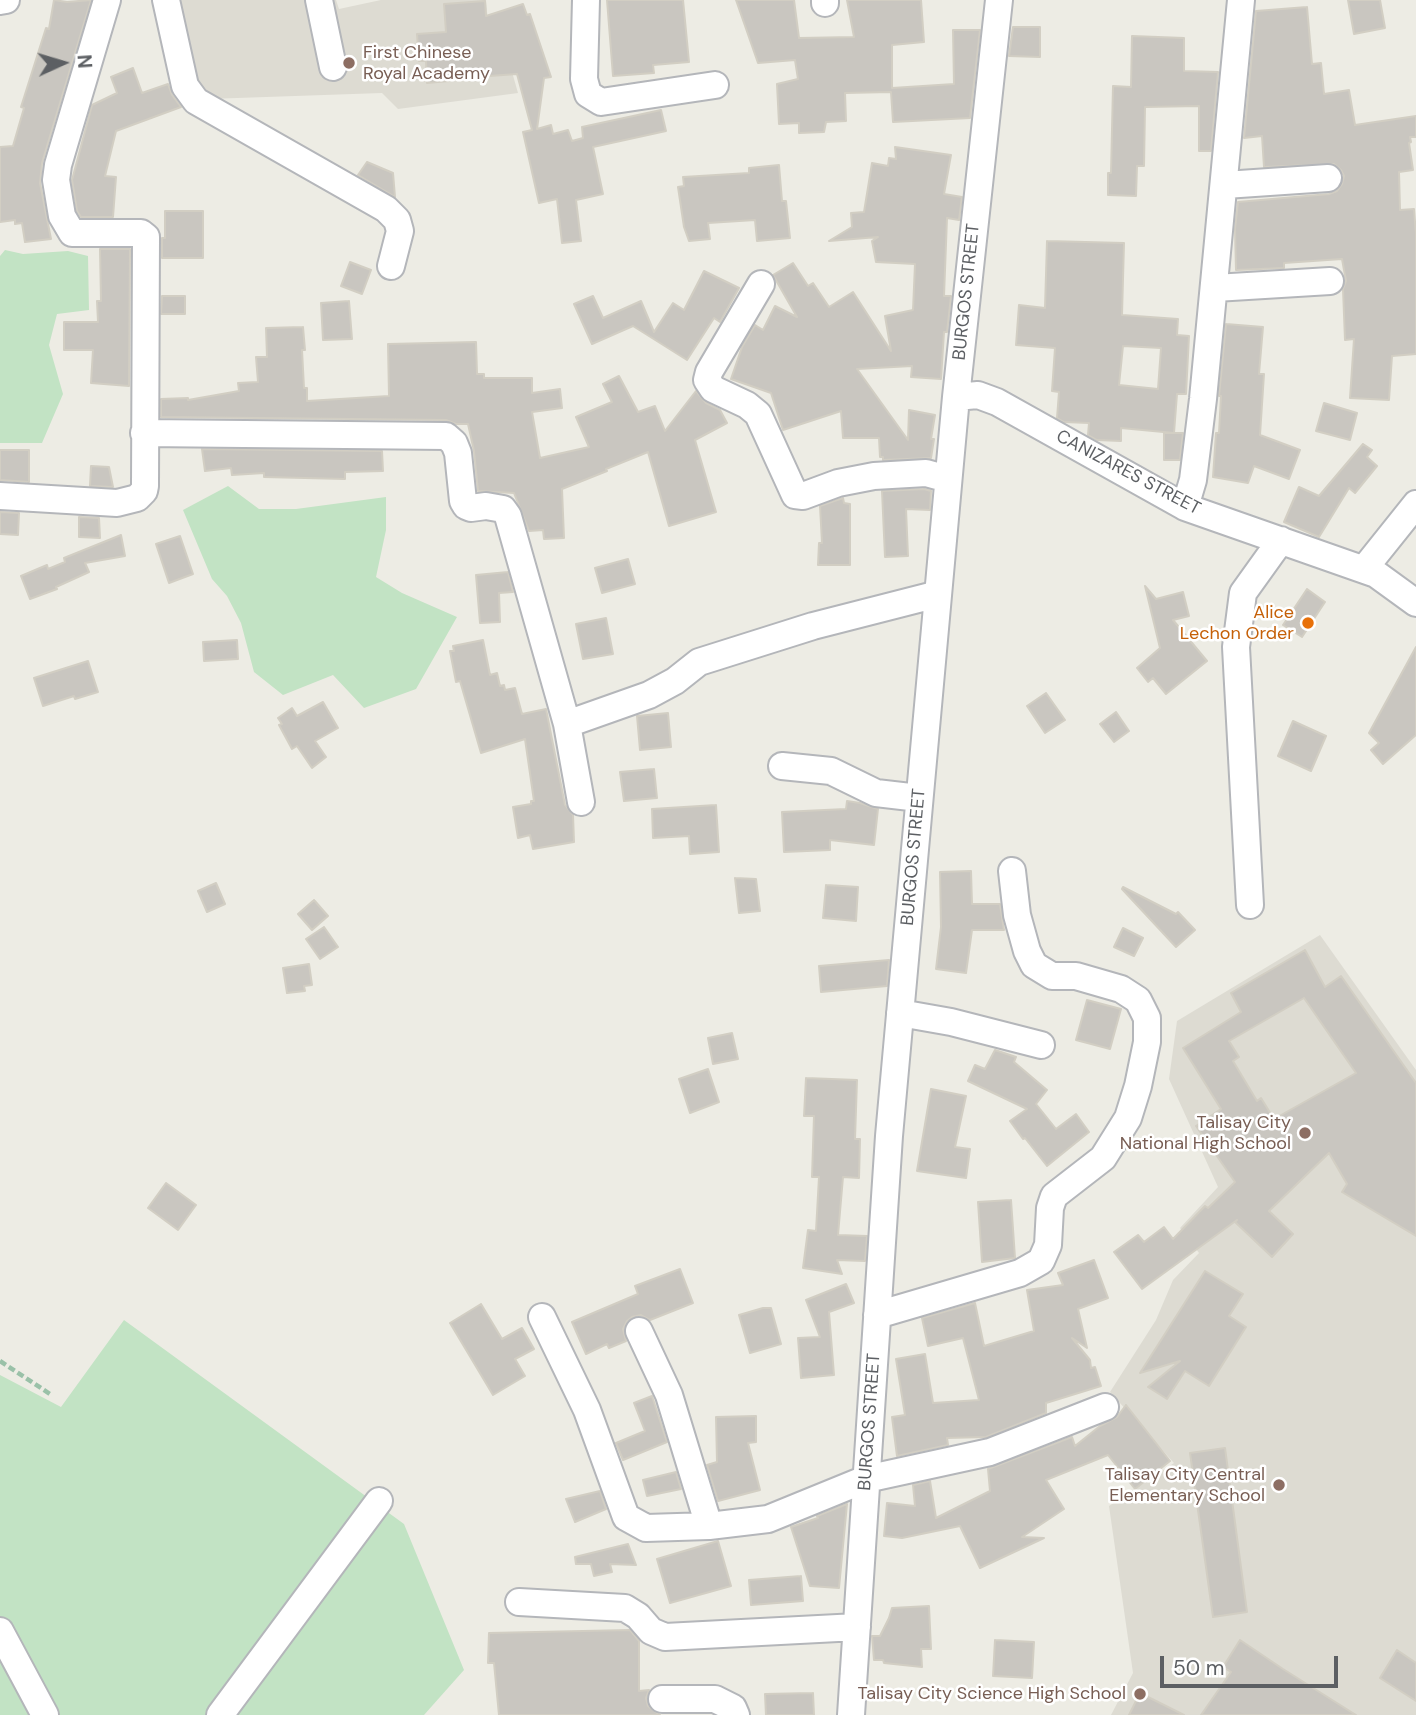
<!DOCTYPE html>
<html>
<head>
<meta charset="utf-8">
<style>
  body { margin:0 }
  #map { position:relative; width:1416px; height:1715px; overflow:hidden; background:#edece4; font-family:"DM Sans",sans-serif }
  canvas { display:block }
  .north { position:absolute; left:28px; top:28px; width:70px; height:70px; -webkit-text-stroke:5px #fff; paint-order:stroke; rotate:86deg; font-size:19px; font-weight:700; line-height:28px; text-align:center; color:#5c5f63 }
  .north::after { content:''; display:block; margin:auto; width:24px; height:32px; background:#5c5f63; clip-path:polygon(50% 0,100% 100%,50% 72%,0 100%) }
  .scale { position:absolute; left:1160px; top:1656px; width:178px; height:32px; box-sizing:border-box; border:4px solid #5c5f63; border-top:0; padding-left:9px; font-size:21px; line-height:24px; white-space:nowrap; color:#5c5f63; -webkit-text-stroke:5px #fff; paint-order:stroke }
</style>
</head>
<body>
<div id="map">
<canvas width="1416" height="1715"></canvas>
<div class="north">N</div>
<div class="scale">50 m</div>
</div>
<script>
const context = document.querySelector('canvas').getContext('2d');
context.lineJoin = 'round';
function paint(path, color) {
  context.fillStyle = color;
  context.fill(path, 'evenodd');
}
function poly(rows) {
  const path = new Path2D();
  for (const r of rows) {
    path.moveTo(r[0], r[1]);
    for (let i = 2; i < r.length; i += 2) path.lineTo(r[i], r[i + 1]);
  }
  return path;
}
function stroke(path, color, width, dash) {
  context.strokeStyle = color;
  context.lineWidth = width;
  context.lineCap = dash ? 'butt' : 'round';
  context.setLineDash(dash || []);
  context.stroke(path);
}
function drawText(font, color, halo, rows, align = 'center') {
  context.font = font + ' "DM Sans",sans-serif';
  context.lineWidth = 5;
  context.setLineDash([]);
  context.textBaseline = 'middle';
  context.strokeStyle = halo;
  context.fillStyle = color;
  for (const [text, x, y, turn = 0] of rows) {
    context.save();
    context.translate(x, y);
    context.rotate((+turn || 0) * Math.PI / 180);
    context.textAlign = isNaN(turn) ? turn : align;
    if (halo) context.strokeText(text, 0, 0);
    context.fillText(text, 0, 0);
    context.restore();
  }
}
paint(poly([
  [173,0,336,0,339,9,381,0,486,0,490,45,504,44,518,93,398,109,382,93,208,99,192,80],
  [1320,935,1416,1070,1416,1715,1111,1715,1133,1673,1109,1506,1174,1463,1110,1392,1156,1320,1173,1280,1199,1253,1180,1228,1218,1187,1169,1079,1177,1021]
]), '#dddbd2');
paint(poly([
  [5,250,23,254,68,251,88,256,89,310,57,314,49,345,63,394,42,443,0,443,0,256],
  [228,486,259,509,296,509,386,497,386,530,376,577,402,593,457,617,416,689,364,708,333,675,283,695,254,672,241,623,227,596,212,579,183,510],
  [124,1320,404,1524,464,1670,424,1715,0,1715,0,1375,61,1407]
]), '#c2e3c4');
const building = poly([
  [54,0,67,2,91,0,42,163,40,183,51,239,25,242,22,223,15,224,15,220,0,222,0,147,13,146,24,108,21,107,46,28,49,29,54,0],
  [607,0,683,0,689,62,653,65,654,73,613,76,607,0],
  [736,0,794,0,799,38,854,37,847,0,921,0,924,42,892,45,892,88,954,84,953,30,980,30,970,118,893,122,891,92,845,93,846,121,826,122,824,132,799,133,799,123,779,124,777,84,798,79,795,60,758,63,736,0],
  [1348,0,1380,0,1385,28,1354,34,1348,0],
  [485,1,486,16,523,4,527,15,530,14,551,77,544,78,537,129,551,125,553,134,568,130,572,141,583,138,582,127,661,110,666,131,593,147,603,194,576,200,581,241,562,243,557,199,539,203,523,132,532,130,517,74,448,79,449,81,427,83,426,61,419,61,417,34,446,32,444,4,485,1],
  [1307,7,1312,64,1321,63,1324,94,1349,90,1355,125,1416,116,1416,137,1410,137,1411,142,1409,143,1413,170,1399,172,1400,210,1414,209,1416,234,1416,354,1392,356,1389,400,1350,398,1354,339,1345,340,1343,289,1346,281,1342,259,1284,263,1284,268,1236,270,1235,229,1238,202,1329,194,1337,191,1342,184,1344,176,1341,170,1334,164,1264,167,1262,136,1244,138,1256,11,1307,7],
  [1013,27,1040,27,1040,57,1009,56,1013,27],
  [1132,36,1184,38,1184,71,1218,72,1211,151,1199,151,1199,106,1145,107,1144,166,1137,166,1136,196,1108,195,1108,173,1111,173,1113,86,1131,87,1132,36],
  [133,68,142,93,168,84,172,95,181,107,116,131,105,176,116,177,113,217,81,217,77,211,72,180,92,105,117,93,111,77,133,68],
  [895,147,951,155,944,194,962,197,959,220,947,218,944,296,951,296,947,332,944,332,941,379,911,377,912,366,857,369,908,440,909,410,935,415,931,439,934,439,931,458,883,460,883,457,880,457,879,438,843,438,841,411,783,430,771,393,731,379,742,347,755,325,763,330,775,306,797,317,773,275,793,263,808,286,813,283,829,307,853,292,891,351,885,316,913,310,915,264,876,262,872,241,878,237,829,241,852,227,851,213,864,212,872,163,888,166,889,158,896,159,895,147],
  [367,162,393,173,395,197,358,175,367,162],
  [779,165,782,201,786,201,790,238,757,241,755,220,708,223,710,239,689,241,684,227,678,187,684,186,683,177,749,173,749,168,779,165],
  [165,211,203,211,203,258,162,258,162,238,165,238,165,211],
  [1047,241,1124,243,1122,315,1178,319,1177,335,1189,336,1186,394,1177,394,1174,433,1121,428,1121,441,1097,440,1088,435,1089,423,1064,422,1057,418,1059,392,1052,391,1055,348,1016,345,1019,305,1045,308,1047,241],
  [1123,346,1161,348,1158,389,1119,385,1123,346],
  [100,249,130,249,129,386,91,383,93,350,64,350,64,322,98,322,97,301,101,301,100,249],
  [350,262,371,270,362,294,341,286,350,262],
  [704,271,739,288,720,322,714,318,687,360,633,326,592,344,574,304,593,296,603,318,641,301,654,332,673,303,684,310,704,271],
  [162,296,185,296,185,314,161,314,162,296],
  [349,301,352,339,323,340,321,303,349,301],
  [1226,324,1263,327,1259,374,1264,374,1260,435,1300,450,1289,479,1254,466,1248,483,1213,477,1216,433,1219,433,1221,396,1219,396,1226,324],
  [303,327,305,350,302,350,304,388,307,388,307,401,389,396,388,344,476,342,477,374,484,374,484,378,532,378,532,393,560,389,562,408,532,412,540,458,589,447,576,417,612,402,603,384,619,376,638,412,655,406,665,431,696,391,706,403,720,410,727,423,695,440,716,512,669,526,648,452,606,469,607,471,562,489,564,538,544,539,543,530,529,531,514,493,478,491,474,451,468,424,456,424,446,420,161,417,161,399,188,398,188,400,239,391,238,383,258,382,256,357,267,357,266,328,303,327],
  [1324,403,1357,413,1350,440,1316,431,1324,403],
  [1164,433,1183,433,1180,460,1164,460,1164,433],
  [1363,444,1372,450,1367,457,1377,466,1355,493,1349,488,1319,537,1284,522,1299,487,1319,496,1363,444],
  [202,449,382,451,383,471,345,472,345,479,264,477,264,473,232,475,231,468,205,471,202,449],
  [0,450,29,450,29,482,0,480,0,450],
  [91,466,109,467,113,487,90,486,91,466],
  [924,489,931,491,930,510,906,509,908,556,885,557,882,491,924,489],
  [843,498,844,503,850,504,850,565,818,565,819,543,822,543,820,506,843,498],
  [0,512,19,513,18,535,0,534,0,512],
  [79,517,99,518,100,538,79,537,79,517],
  [121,535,125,556,85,563,89,572,56,587,57,589,30,599,21,576,47,565,48,569,65,562,64,558,121,535],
  [180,536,193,574,169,583,156,544,180,536],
  [628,559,635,584,602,593,595,568,628,559],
  [508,572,513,592,499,593,500,622,480,623,476,575,508,572],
  [1145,586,1156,599,1183,592,1189,616,1173,620,1207,661,1166,694,1153,678,1148,682,1137,668,1160,648,1145,586],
  [1307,589,1325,602,1302,637,1283,625,1307,589],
  [606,618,613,654,583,659,576,624,606,618],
  [237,640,238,659,204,661,203,642,237,640],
  [483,640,490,675,497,673,500,686,504,685,505,690,515,688,522,714,546,709,565,805,573,815,574,842,533,849,530,835,518,838,513,807,531,804,531,801,534,801,525,739,481,753,460,681,456,682,450,651,454,651,453,646,483,640],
  [1416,647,1416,735,1383,764,1371,750,1379,743,1369,733,1416,647],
  [88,661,98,692,75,699,74,696,43,706,34,678,88,661],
  [1046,693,1065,720,1045,733,1027,706,1046,693],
  [323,702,338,728,315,741,326,757,312,768,297,746,292,749,279,725,282,724,278,718,292,708,297,716,323,702],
  [1116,712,1129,731,1114,742,1100,724,1116,712],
  [668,713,671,747,640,750,637,716,668,713],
  [1293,721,1326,736,1311,771,1278,756,1293,721],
  [654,769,657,798,624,801,620,772,654,769],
  [847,801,860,803,878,809,874,845,830,840,830,850,784,852,782,812,846,809,847,801],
  [716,805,719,852,690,854,689,836,653,838,652,809,716,805],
  [971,871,972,904,1000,904,1004,930,972,930,966,973,936,969,941,927,940,872,971,871],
  [735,878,756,879,760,911,739,913,735,878],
  [216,883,225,904,207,912,198,891,216,883],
  [826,885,858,887,856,921,823,918,826,885],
  [1123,887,1176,914,1178,912,1195,930,1176,947,1122,889,1123,887],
  [314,900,328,916,312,930,298,914,314,900],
  [324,927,338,947,320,959,306,939,324,927],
  [1123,928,1143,938,1134,956,1114,947,1123,928],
  [1305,950,1325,987,1341,976,1416,1083,1416,1236,1342,1192,1347,1184,1329,1153,1269,1211,1293,1234,1272,1257,1235,1222,1237,1220,1142,1289,1114,1252,1138,1235,1144,1242,1164,1227,1173,1239,1205,1206,1208,1208,1235,1182,1196,1126,1221,1109,1183,1048,1241,1012,1231,993,1305,950],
  [1304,998,1356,1073,1274,1119,1261,1098,1257,1101,1233,1061,1239,1057,1229,1041,1304,998],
  [889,960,887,986,821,992,819,966,889,960],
  [309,964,312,985,304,986,305,991,287,993,283,968,309,964],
  [1087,1000,1121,1009,1110,1049,1076,1040,1087,1000],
  [732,1033,738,1059,713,1064,708,1038,732,1033],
  [995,1050,1016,1057,1014,1062,1047,1090,1036,1104,1056,1129,1076,1114,1089,1132,1047,1166,1025,1138,1023,1139,1010,1121,1027,1109,968,1081,975,1065,985,1069,995,1050],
  [708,1069,719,1102,690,1113,679,1079,708,1069],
  [806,1078,857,1080,855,1139,860,1139,859,1178,843,1177,838,1235,867,1236,865,1261,837,1260,842,1274,803,1268,808,1230,816,1231,819,1177,812,1177,814,1116,804,1116,806,1078],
  [931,1089,966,1096,955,1147,970,1149,966,1178,917,1171,931,1089],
  [166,1183,196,1205,178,1230,148,1208,166,1183],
  [1011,1200,1015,1258,982,1262,978,1202,1011,1200],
  [1094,1260,1108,1298,1078,1309,1087,1348,1072,1338,1090,1360,1091,1368,1095,1367,1101,1386,1046,1403,1046,1413,986,1437,947,1438,948,1445,897,1456,892,1417,905,1415,896,1359,925,1354,933,1403,979,1400,963,1338,928,1346,922,1318,975,1303,984,1346,1034,1331,1027,1290,1063,1285,1058,1273,1094,1260],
  [680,1269,693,1303,650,1320,641,1315,632,1317,627,1321,623,1329,626,1341,609,1348,607,1344,586,1354,572,1322,638,1294,635,1286,680,1269],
  [1205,1271,1243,1294,1229,1316,1246,1327,1209,1386,1185,1371,1167,1399,1148,1387,1180,1361,1140,1373,1205,1271],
  [846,1284,854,1303,829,1312,834,1375,801,1378,798,1338,820,1337,806,1300,846,1284],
  [481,1304,502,1339,522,1328,534,1349,515,1359,525,1376,493,1395,450,1323,481,1304],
  [763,1308,771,1308,781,1344,750,1353,739,1315,763,1308],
  [652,1396,667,1442,623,1460,616,1443,645,1431,634,1403,652,1396],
  [1126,1405,1170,1461,1135,1489,1108,1455,1046,1480,1064,1509,1022,1537,1044,1538,980,1568,960,1526,902,1538,884,1536,887,1503,915,1506,913,1485,930,1481,936,1518,990,1491,988,1469,1072,1437,1075,1446,1100,1426,1117,1417,1126,1405],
  [756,1416,756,1442,748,1443,760,1490,718,1501,707,1465,717,1462,716,1417,756,1416],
  [1225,1448,1247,1612,1213,1617,1190,1453,1225,1448],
  [676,1472,681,1489,647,1496,643,1480,676,1472],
  [600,1491,606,1509,575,1522,566,1499,600,1491],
  [847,1504,839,1588,810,1586,791,1527,818,1518,817,1516,847,1504],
  [718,1541,731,1586,670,1603,657,1559,718,1541],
  [628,1544,636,1565,610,1564,612,1572,594,1576,591,1564,576,1564,575,1557,628,1544],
  [801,1576,803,1601,751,1605,749,1580,801,1576],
  [929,1606,931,1649,921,1649,922,1667,884,1663,883,1660,874,1660,872,1636,880,1636,889,1618,892,1608,929,1606],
  [630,1630,639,1641,639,1691,649,1690,646,1698,648,1706,660,1715,499,1715,494,1663,488,1663,489,1633,630,1630],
  [995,1640,1034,1642,1032,1678,993,1676,995,1640],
  [1240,1640,1283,1669,1356,1715,1201,1715,1231,1672,1223,1667,1240,1640],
  [1397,1650,1416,1663,1416,1701,1380,1678,1397,1650],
  [813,1693,814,1715,766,1715,765,1694,813,1693],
  [1140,1693,1184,1715,1129,1715,1140,1693]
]);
paint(building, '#c9c6c0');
stroke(building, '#d2cec3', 2);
const minor = poly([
  [166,0,185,86,196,101,386,209,397,220,400,231,391,266],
  [319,0,333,67],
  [586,0,584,79,588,94,601,102,715,85],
  [825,0,825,3],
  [0,1,6,0],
  [1225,185,1328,178],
  [761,284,709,372,707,380,713,389,747,405,758,414,795,495,803,496,838,483,874,476,926,473,948,479],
  [1215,288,1330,281],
  [956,397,978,395,997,402,1185,507,1376,574,1416,603],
  [144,433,446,436,454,443,458,453,463,501,466,506,471,508,486,506,503,509,508,516,567,724,581,802],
  [0,496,117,503,137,498,144,491,145,486,146,237,141,233,72,233,62,216,56,180,58,165,107,0],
  [1185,507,1193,480,1203,399,1241,0],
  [1364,569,1416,504],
  [567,724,649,695,675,681,699,662,813,626,938,594],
  [782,766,831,771,876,793,919,798],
  [1250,905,1236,647,1243,593,1281,540],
  [900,1013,951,1022,1041,1045],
  [877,1315,1020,1273,1041,1261,1048,1245,1050,1208,1054,1196,1103,1158,1128,1118,1138,1086,1147,1042,1147,1018,1138,1000,1121,989,1076,976,1052,976,1034,965,1027,951,1017,915,1012,871],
  [542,1317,587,1410,626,1517,646,1528,709,1526,768,1519,866,1479,990,1452,1105,1407],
  [639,1331,669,1395,709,1526],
  [519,1602,625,1608,638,1616,651,1631,665,1637,857,1627],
  [0,1631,45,1715],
  [662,1699,715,1699,733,1708,736,1715],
  [220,1715,379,1501],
  [851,1715,889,1136,956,397,999,0]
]);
stroke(minor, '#b4b6ba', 30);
stroke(poly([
  [0,1361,50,1394]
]), '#9ac1a8', 4.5, [7, 3.5]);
stroke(minor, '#fff', 26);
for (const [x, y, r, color] of [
  [349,63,7,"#8d6e63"],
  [1308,623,7,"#e8710a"],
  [1305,1133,7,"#8d6e63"],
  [1279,1485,7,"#8d6e63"],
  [1140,1694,7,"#8d6e63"]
]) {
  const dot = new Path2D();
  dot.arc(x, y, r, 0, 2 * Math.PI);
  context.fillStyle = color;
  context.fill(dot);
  stroke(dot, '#fff', 2.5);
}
drawText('18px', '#785e54', '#fff', [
  ["First Chinese",363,53,"left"],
  ["Royal Academy",363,74,"left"],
  ["Talisay City",1291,1123],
  ["National High School",1291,1144],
  ["Talisay City Central",1265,1475],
  ["Elementary School",1265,1496],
  ["Talisay City Science High School",1126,1694]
], 'right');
drawText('18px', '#5c5f63', '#fff', [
  ["BURGOS STREET",967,292,-84],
  ["CANIZARES STREET",1128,473,28],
  ["BURGOS STREET",914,857,-85],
  ["BURGOS STREET",870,1422,-86]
]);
drawText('18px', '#c56008', '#fff', [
  ["Alice",1294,613],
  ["Lechon Order",1294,634]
], 'right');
</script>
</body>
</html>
